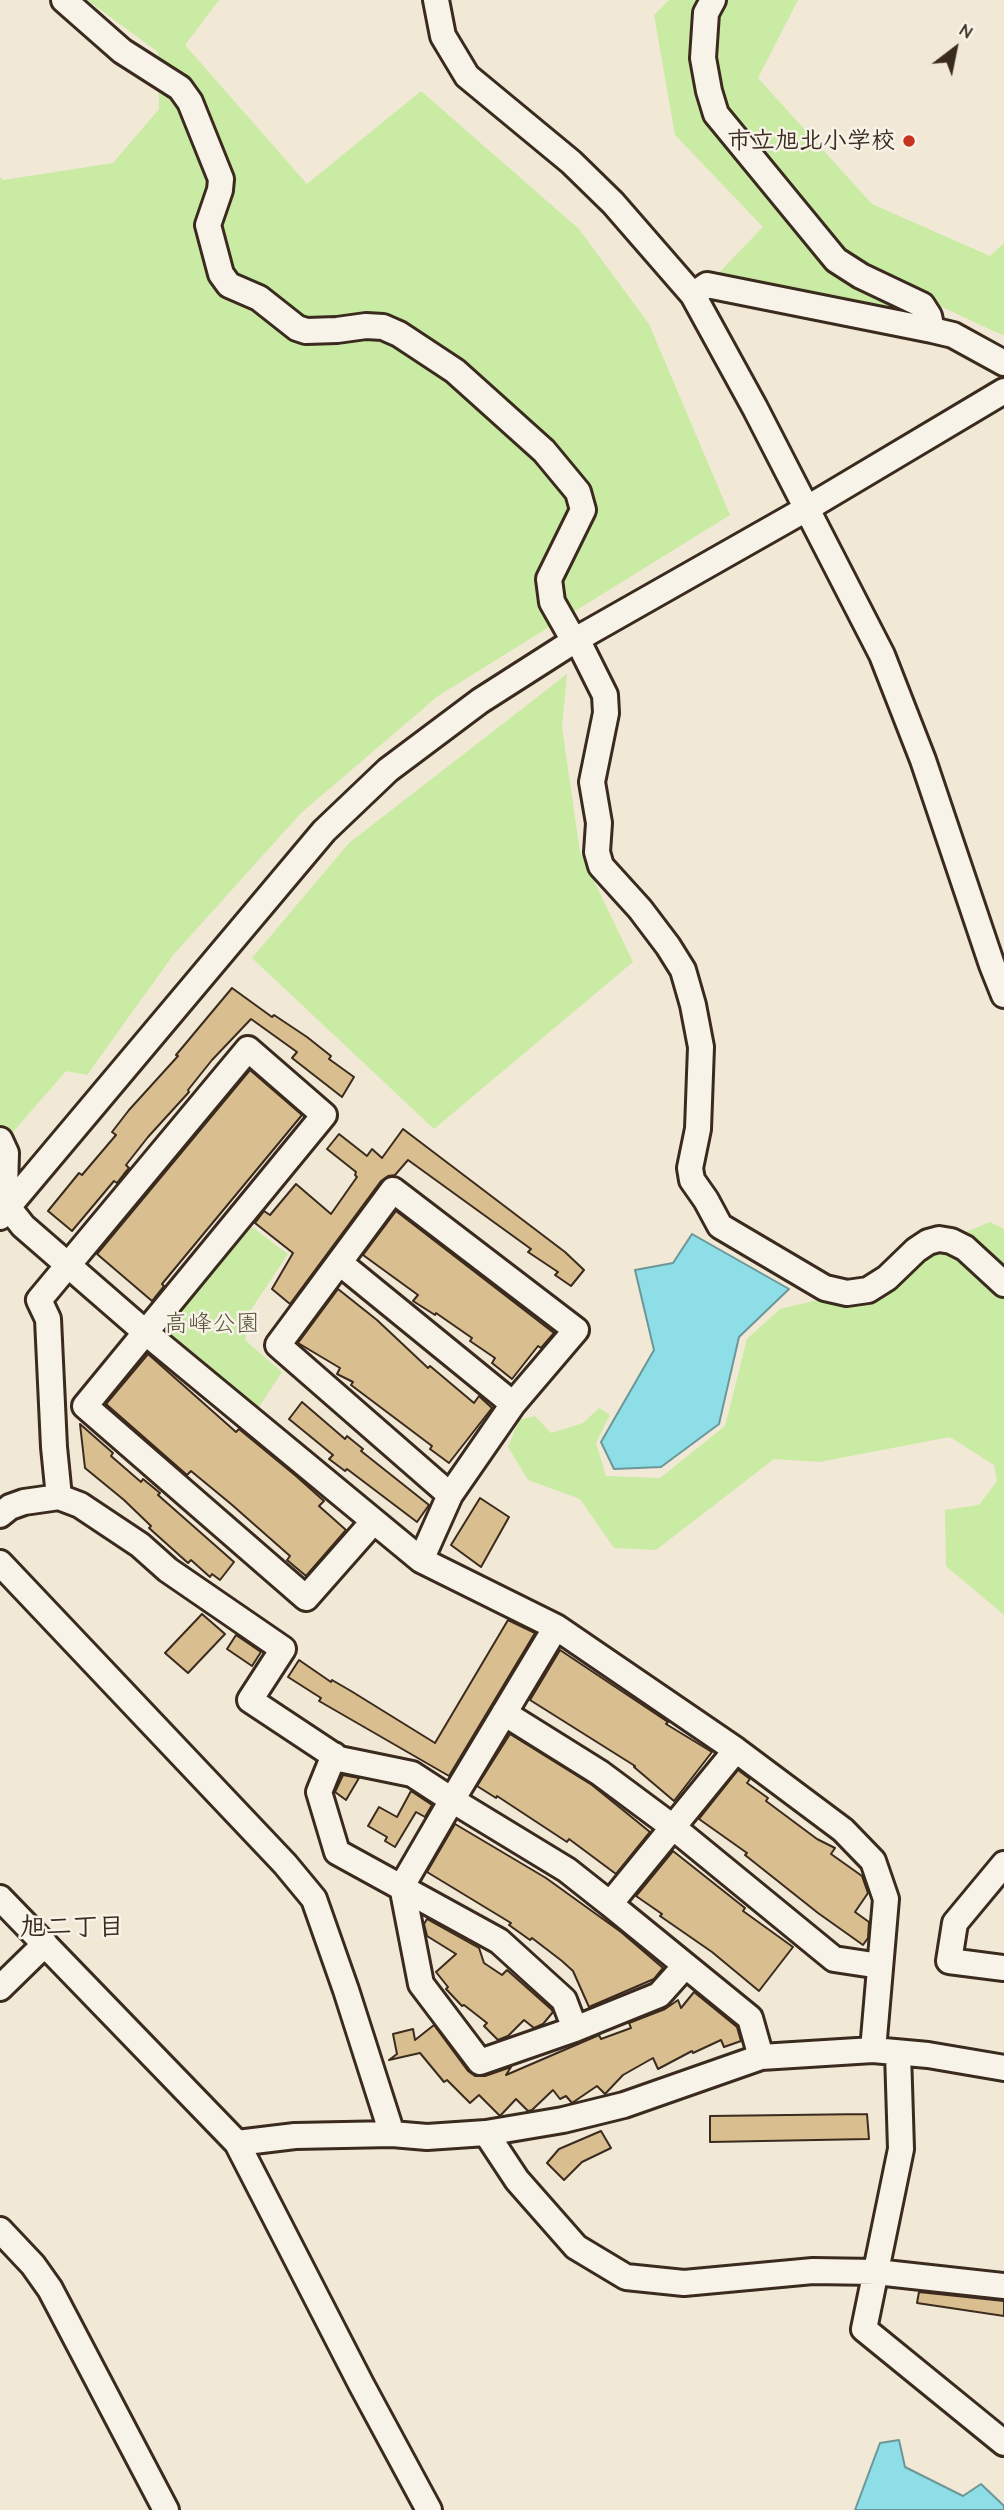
<!DOCTYPE html>
<html>
<head>
<meta charset="utf-8">
<style>
  body { margin:0 }
  #map { position:relative; width:1004px; height:2510px; overflow:hidden; background:#f1e9d6; font-family:"Comic Neue",sans-serif }
  canvas { display:block }
  .north { position:absolute; left:920px; top:14px; width:70px; height:70px; -webkit-text-stroke:5px #f7f3e8; paint-order:stroke; rotate:32deg; font-size:19px; font-weight:700; line-height:28px; text-align:center; color:#3b2a1e }
  .north::after { content:''; display:block; margin:auto; width:24px; height:32px; background:#3b2a1e; clip-path:polygon(50% 0,100% 100%,50% 72%,0 100%) }
</style>
</head>
<body>
<div id="map">
<canvas width="1004" height="2510"></canvas>
<div class="north">N</div>
</div>
<script>
const context = document.querySelector('canvas').getContext('2d');
context.lineJoin = 'round';
function paint(path, color) {
  context.fillStyle = color;
  context.fill(path, 'evenodd');
}
function poly(rows) {
  const path = new Path2D();
  for (const r of rows) {
    path.moveTo(r[0], r[1]);
    for (let i = 2; i < r.length; i += 2) path.lineTo(r[i], r[i + 1]);
  }
  return path;
}
function stroke(path, color, width, dash) {
  context.strokeStyle = color;
  context.lineWidth = width;
  context.lineCap = dash ? 'butt' : 'round';
  context.setLineDash(dash || []);
  context.stroke(path);
}
function drawText(font, color, halo, rows, align = 'center') {
  context.font = font + ' "Comic Neue","Klee One",sans-serif';
  context.lineWidth = 5;
  context.setLineDash([]);
  context.textBaseline = 'middle';
  context.strokeStyle = halo;
  context.fillStyle = color;
  for (const [text, x, y, turn = 0] of rows) {
    context.save();
    context.translate(x, y);
    context.rotate((+turn || 0) * Math.PI / 180);
    context.textAlign = isNaN(turn) ? turn : align;
    if (halo) context.strokeText(text, 0, 0);
    context.fillText(text, 0, 0);
    context.restore();
  }
}
paint(poly([
  [87,0,219,0,185,45,307,184,421,91,579,229,649,324,730,515,438,696,300,814,174,954,87,1075,66,1071,13,1132,6,1133,0,1130,0,177,3,180,113,163,159,109,158,52],
  [669,0,798,0,758,78,872,204,990,256,1004,243,1004,334,1002,335,942,307,907,325,707,285,763,227,675,135,654,15],
  [567,674,562,727,580,852,633,962,434,1129,252,958,349,843],
  [990,1222,1004,1229,1004,1615,946,1566,945,1510,979,1505,997,1481,994,1465,950,1437,819,1462,774,1459,656,1550,614,1548,580,1499,528,1480,508,1447,519,1420,535,1416,551,1433,583,1423,599,1408,610,1415,596,1443,606,1476,660,1478,725,1426,747,1339,780,1309,830,1297,930,1247],
  [252,1227,288,1254,250,1311,245,1340,282,1372,255,1413,168,1331,168,1321]
]), '#caeba3');
const water = poly([
  [692,1234,789,1289,739,1337,719,1424,661,1467,614,1469,601,1442,654,1350,635,1270,673,1263,692,1234],
  [899,2440,905,2467,963,2496,981,2484,1004,2506,1004,2510,855,2510,880,2443,899,2440]
]);
paint(water, '#8ddee7');
stroke(water, '#6c9697', 2);
const building = poly([
  [232,988,272,1017,274,1015,307,1037,331,1056,329,1059,354,1077,342,1097,292,1058,297,1052,251,1019,212,1060,188,1090,189,1092,148,1137,126,1165,129,1168,124,1174,117,1183,114,1181,72,1231,48,1211,79,1173,82,1175,116,1135,112,1132,129,1110,178,1056,176,1055,232,988],
  [250,1070,302,1115,162,1284,164,1286,152,1301,97,1254,250,1070],
  [403,1129,565,1252,584,1270,571,1286,555,1275,558,1272,528,1252,531,1249,408,1160,395,1175,388,1176,381,1181,290,1304,272,1289,293,1253,255,1223,264,1211,270,1215,296,1184,331,1214,357,1177,355,1175,356,1172,327,1149,339,1134,367,1156,372,1149,382,1158,403,1129],
  [396,1211,554,1333,541,1348,538,1346,512,1379,492,1363,495,1358,470,1341,472,1338,436,1313,435,1315,413,1301,418,1295,363,1255,396,1211],
  [338,1289,377,1320,428,1368,430,1366,474,1403,479,1396,492,1408,449,1463,430,1449,432,1446,351,1385,353,1382,337,1374,340,1368,298,1343,338,1289],
  [148,1354,236,1432,239,1429,296,1476,324,1501,319,1506,346,1530,306,1576,287,1560,290,1556,231,1504,191,1471,187,1475,106,1404,148,1354],
  [302,1402,345,1439,347,1436,363,1449,361,1451,429,1505,417,1522,347,1469,345,1471,329,1459,333,1455,289,1419,302,1402],
  [80,1424,113,1453,111,1456,141,1482,143,1479,160,1493,158,1495,234,1562,220,1580,212,1574,210,1577,191,1560,188,1563,149,1528,151,1526,124,1500,85,1468,80,1424],
  [480,1498,509,1517,481,1567,451,1545,480,1498],
  [202,1614,225,1634,188,1673,165,1653,202,1614],
  [508,1620,535,1633,449,1776,319,1701,321,1698,288,1677,299,1660,331,1682,332,1680,351,1691,435,1743,508,1620],
  [236,1635,261,1652,252,1666,227,1649,236,1635],
  [560,1650,668,1722,666,1724,712,1752,674,1801,634,1767,635,1766,530,1700,560,1650],
  [510,1734,592,1785,650,1832,616,1874,569,1839,567,1842,497,1796,496,1798,477,1786,510,1734],
  [738,1770,750,1779,747,1783,768,1798,766,1801,817,1839,835,1848,831,1854,862,1876,868,1893,855,1912,869,1922,868,1938,863,1945,818,1913,745,1855,747,1853,699,1819,738,1770],
  [343,1775,359,1778,346,1800,335,1792,343,1775],
  [411,1791,432,1805,425,1817,416,1812,395,1847,385,1841,387,1837,368,1826,379,1807,397,1817,411,1791],
  [455,1824,546,1878,621,1932,663,1968,654,1979,589,2007,573,1971,562,1961,532,1938,530,1940,509,1925,511,1923,427,1872,455,1824],
  [673,1851,745,1908,743,1911,793,1947,759,1991,712,1952,660,1916,662,1914,636,1896,673,1851],
  [427,1919,479,1948,484,1963,502,1975,507,1970,551,2009,553,2012,543,2024,534,2028,524,2020,508,2036,498,2040,484,2026,487,2023,464,2005,462,2006,446,1989,448,1987,436,1972,456,1954,427,1936,424,1924,427,1919],
  [694,1992,737,2027,741,2041,724,2047,721,2040,693,2053,692,2051,658,2069,653,2058,623,2075,605,2094,597,2086,572,2103,566,2096,560,2099,553,2090,532,2110,528,2111,516,2099,500,2116,479,2095,470,2103,447,2080,444,2082,420,2053,389,2060,397,2054,393,2034,413,2029,415,2040,434,2025,468,2071,475,2076,485,2076,511,2067,506,2075,599,2035,601,2039,631,2028,629,2023,665,2009,678,2000,681,2008,694,1992],
  [867,2114,869,2139,710,2142,710,2116,867,2114],
  [601,2131,611,2148,582,2162,564,2180,547,2163,559,2149,601,2131],
  [919,2292,1004,2301,1004,2316,917,2303,919,2292]
]);
paint(building, '#d9bf8f');
stroke(building, '#3b2a1e', 2);
const minor = poly([
  [64,0,122,51,180,88,190,102,221,179,220,190,208,225,221,274,229,285,259,298,297,328,306,331,337,330,366,326,383,327,399,334,455,371,544,451,578,492,583,510,549,579,552,602,569,632,577,639,605,695,606,713,592,782,599,823,597,852,601,866,640,909,668,946,683,970,693,1005,701,1047,698,1129,690,1168,692,1180,706,1200,720,1226,825,1288,847,1293,868,1290,887,1278,916,1250,928,1242,939,1239,951,1241,965,1248,1004,1284],
  [436,0,443,36,467,76,571,162,613,203,693,295,755,408,882,655,923,760,992,965,1004,995],
  [713,0,706,13,703,58,709,91,716,114,836,260,861,276,922,305,929,316,932,330],
  [693,295,707,285,932,330,953,335,1004,363],
  [0,1140,6,1153,5,1190,8,1207],
  [8,1207,324,831,388,770,480,701,577,639,806,509,1004,391],
  [0,1217,8,1207,23,1226,145,1332,421,1560,556,1627,736,1750,843,1830,873,1861,886,1899,873,2050],
  [340,1263,513,1404],
  [59,1497,54,1447,48,1319,39,1300,248,1049,324,1115,85,1406,306,1598,373,1522],
  [0,1515,10,1507,24,1502,59,1497,80,1505,140,1545,168,1570,283,1649,250,1700,339,1759,412,1774,452,1800,556,1627],
  [421,1560,450,1495,513,1404,576,1330,393,1190,278,1345,450,1495],
  [0,1563,285,1864,314,1899,346,1990,392,2134],
  [504,1713,600,1773,674,1828,834,1959,880,1966],
  [736,1750,610,1904,750,2018,761,2057],
  [334,1755,319,1792,337,1852,499,1941,564,2000,575,2029,659,1995,685,1966],
  [1004,1864,955,1923,949,1961,1004,1968],
  [0,1898,237,2143,361,2384,429,2510],
  [0,1988,45,1944],
  [575,2029,480,2062,421,1984,402,1886,452,1800,567,1870,610,1904],
  [898,2053,901,2149,864,2329,1004,2443],
  [486,2133,517,2180,576,2247,626,2277,684,2283,813,2271,876,2272,1004,2286],
  [237,2143,295,2136,392,2134,427,2137,486,2133,563,2120,624,2105,761,2057,873,2050,928,2055,1004,2068],
  [0,2230,33,2265,50,2289,166,2510]
]);
stroke(minor, '#3b2a1e', 30);
stroke(minor, '#f7f3e8', 24);
for (const [x, y, r, color] of [
  [909,141,7,"#c8321e"]
]) {
  const dot = new Path2D();
  dot.arc(x, y, r, 0, 2 * Math.PI);
  context.fillStyle = color;
  context.fill(dot);
  stroke(dot, '#f7f3e8', 2.5);
}
drawText('bold 24px', '#3b2a1e', '#f7f3e8', [
  ["市立旭北小学校",895,141]
], 'right');
drawText('24px', '#585139', '#f7f3e8', [
  ["高峰公園",212,1324]
]);
drawText('bold 26px', '#3b2a1e', '#f7f3e8', [
  ["旭二丁目",72,1928]
]);
</script>
</body>
</html>
